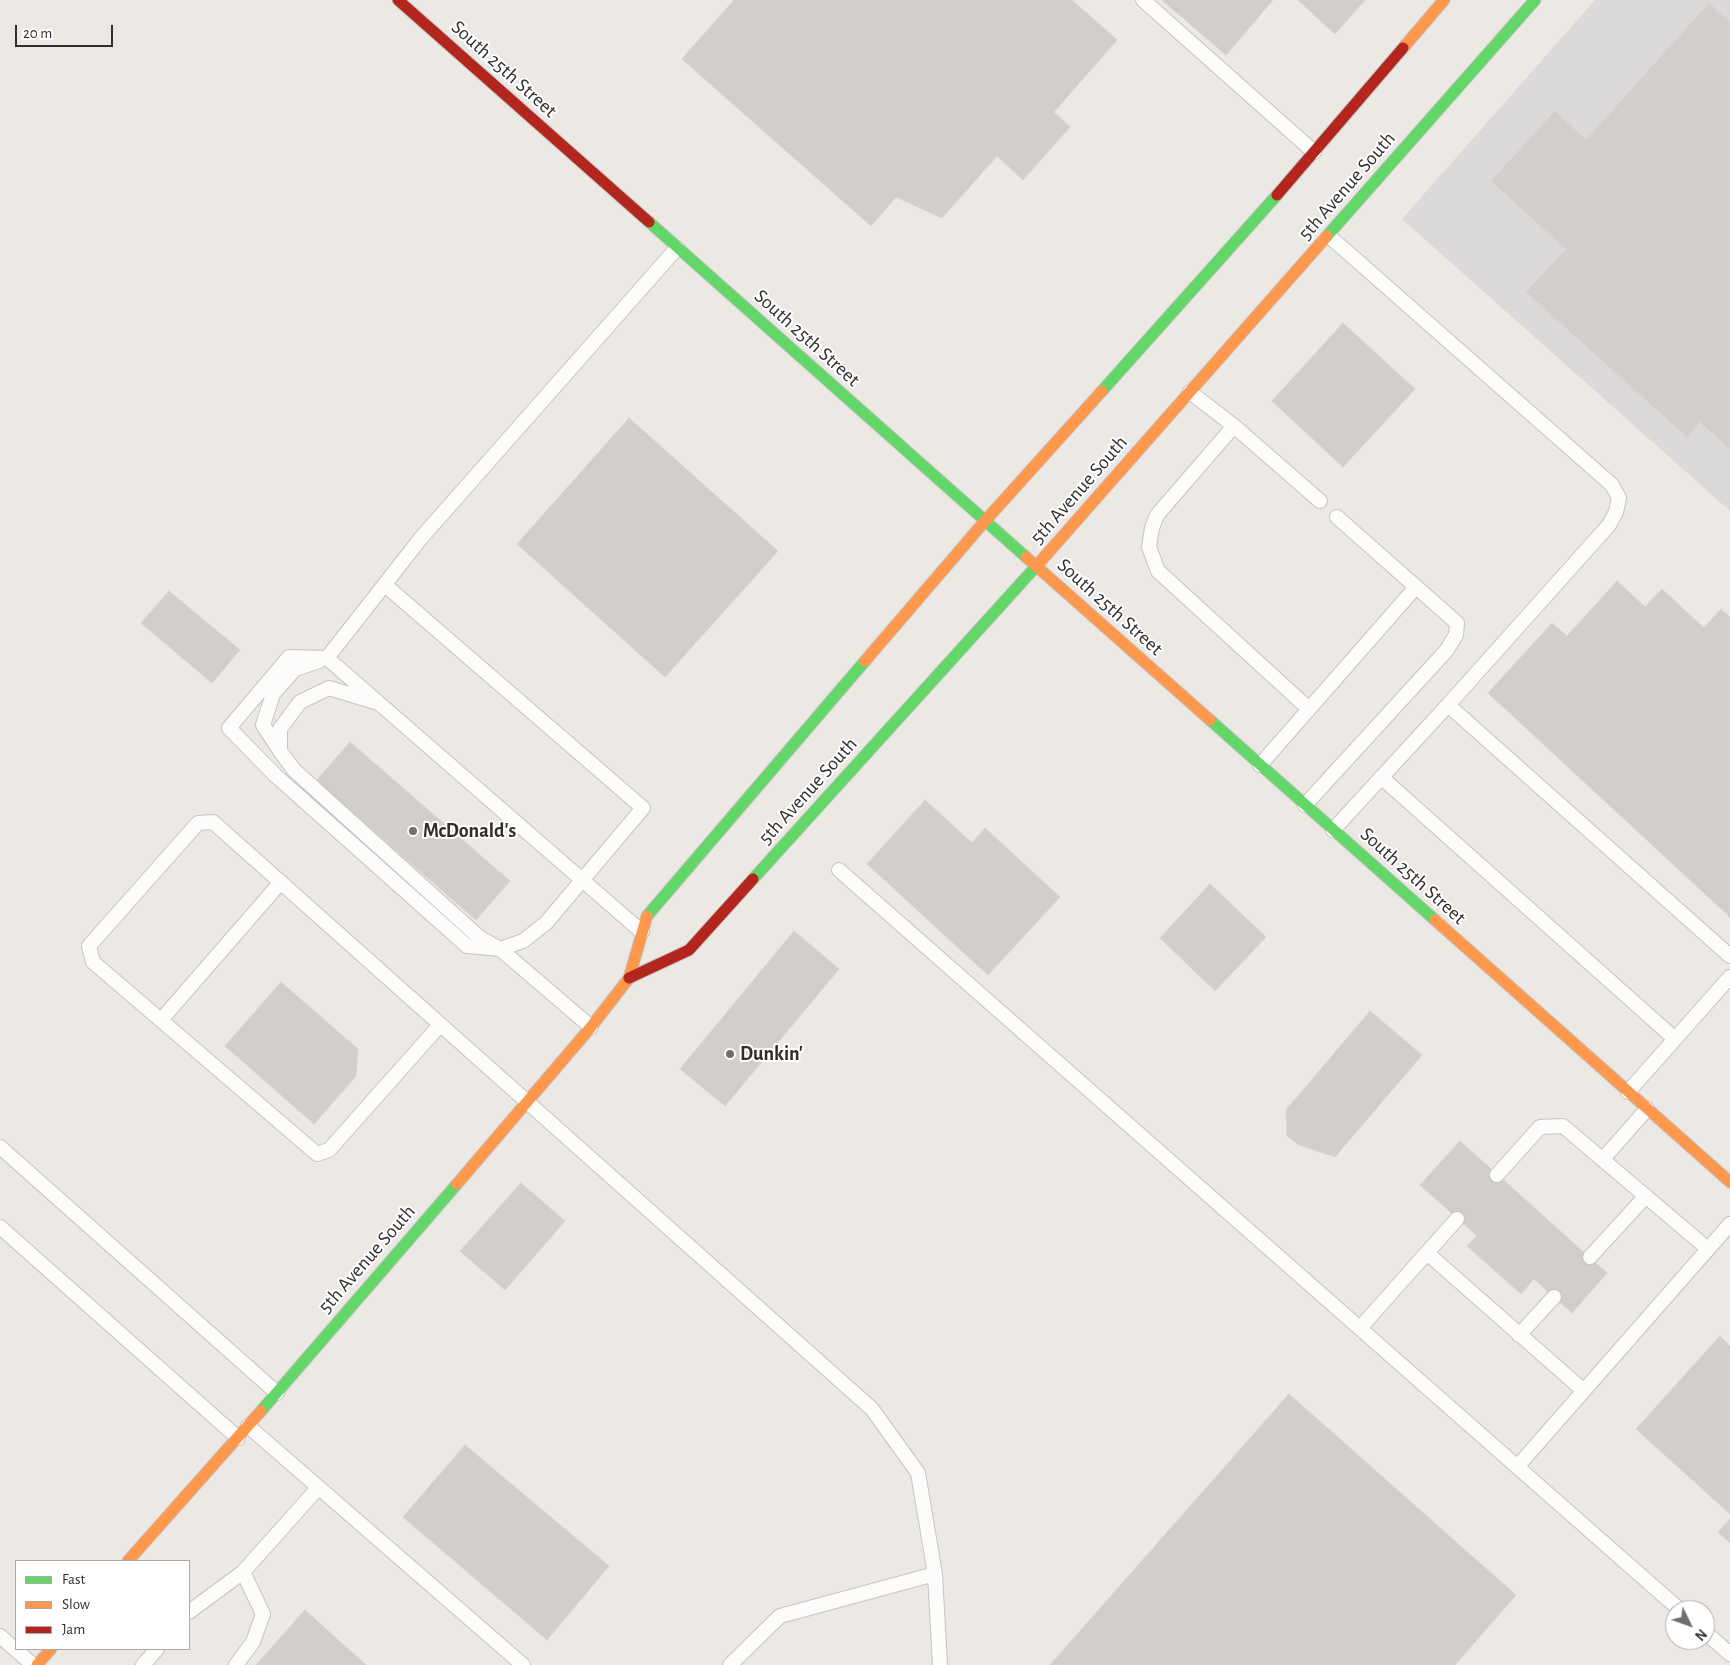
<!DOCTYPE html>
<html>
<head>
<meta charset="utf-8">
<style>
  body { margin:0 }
  #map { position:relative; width:1730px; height:1665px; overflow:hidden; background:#ece8e4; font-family:"Alegreya Sans",sans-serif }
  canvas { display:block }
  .legend { position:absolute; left:15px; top:1560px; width:175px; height:90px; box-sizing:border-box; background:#fff; border:1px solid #ababab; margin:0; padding:6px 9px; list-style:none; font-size:15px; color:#2e2e2e }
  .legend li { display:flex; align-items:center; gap:10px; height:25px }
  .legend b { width:25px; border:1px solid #ababab }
  .north { position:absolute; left:1665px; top:1600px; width:50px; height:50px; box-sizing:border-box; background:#fff; border:1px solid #ababab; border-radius:50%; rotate:132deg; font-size:14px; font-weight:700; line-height:20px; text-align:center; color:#2e2e2e }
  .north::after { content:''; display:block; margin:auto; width:18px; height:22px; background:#706f6e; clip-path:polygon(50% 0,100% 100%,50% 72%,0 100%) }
  .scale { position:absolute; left:15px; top:25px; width:98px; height:22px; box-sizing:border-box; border:2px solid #2e2e2e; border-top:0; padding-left:6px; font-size:15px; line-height:18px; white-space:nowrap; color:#2e2e2e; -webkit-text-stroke:4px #fff; paint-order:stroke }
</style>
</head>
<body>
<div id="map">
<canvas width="1730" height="1665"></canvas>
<ul class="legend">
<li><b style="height:6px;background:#63d668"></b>Fast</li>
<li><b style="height:6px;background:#ff974d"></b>Slow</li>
<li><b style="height:6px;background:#b3261e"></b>Jam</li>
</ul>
<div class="north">N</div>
<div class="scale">20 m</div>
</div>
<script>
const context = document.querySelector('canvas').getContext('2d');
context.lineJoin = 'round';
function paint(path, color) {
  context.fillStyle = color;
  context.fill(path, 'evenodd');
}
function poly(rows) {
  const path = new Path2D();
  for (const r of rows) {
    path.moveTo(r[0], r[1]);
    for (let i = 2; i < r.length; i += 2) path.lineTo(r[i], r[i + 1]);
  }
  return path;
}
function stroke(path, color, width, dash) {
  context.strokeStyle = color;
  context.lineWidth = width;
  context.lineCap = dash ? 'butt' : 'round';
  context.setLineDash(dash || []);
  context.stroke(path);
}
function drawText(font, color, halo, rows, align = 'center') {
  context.font = font + ' "Alegreya Sans",sans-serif';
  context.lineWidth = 4;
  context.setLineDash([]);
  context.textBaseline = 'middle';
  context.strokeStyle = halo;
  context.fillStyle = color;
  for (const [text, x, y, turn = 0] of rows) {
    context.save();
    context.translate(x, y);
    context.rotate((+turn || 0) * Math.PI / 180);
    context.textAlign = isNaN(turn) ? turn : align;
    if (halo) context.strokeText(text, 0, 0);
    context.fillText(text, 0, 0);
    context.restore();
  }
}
paint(poly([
  [1595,0,1730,0,1730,511,1402,219]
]), '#dcd9db');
const building = poly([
  [734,0,1072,0,1117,40,1054,112,1070,127,1023,180,997,156,942,218,896,197,871,226,682,59,734,0],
  [1162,0,1273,0,1226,55,1162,0],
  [1298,0,1365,0,1335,34,1298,0],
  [1709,3,1730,22,1730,449,1700,422,1687,437,1526,292,1566,249,1491,181,1555,111,1586,140,1709,3],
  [1343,323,1415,389,1343,467,1272,401,1343,323],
  [629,418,778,551,665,677,517,544,629,418],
  [1617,581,1645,607,1662,589,1704,628,1721,609,1730,617,1730,917,1488,693,1552,623,1567,636,1617,581],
  [169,591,240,650,212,683,141,623,169,591],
  [350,742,510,881,476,920,316,781,350,742],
  [925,800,972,843,985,828,1060,897,988,975,867,864,925,800],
  [1210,884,1266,937,1215,991,1160,938,1210,884],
  [794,931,839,969,725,1106,680,1069,794,931],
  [281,982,358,1049,356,1076,314,1124,225,1046,281,982],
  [1370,1011,1422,1055,1335,1157,1299,1145,1287,1136,1286,1110,1370,1011],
  [1460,1141,1607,1273,1572,1313,1534,1279,1521,1294,1467,1246,1477,1236,1420,1185,1460,1141],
  [521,1183,565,1221,505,1290,460,1251,521,1183],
  [1720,1336,1730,1346,1730,1514,1636,1429,1720,1336],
  [1289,1394,1516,1595,1455,1665,1050,1665,1289,1394],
  [465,1445,609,1566,547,1640,403,1517,465,1445],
  [1730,1519,1730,1543,1718,1532,1730,1519],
  [305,1610,366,1665,256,1665,305,1610]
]);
paint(building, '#d1cecb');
stroke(building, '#d7d4d0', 1);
const lane = poly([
  [1143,0,1314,152],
  [1329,236,1612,485,1619,498,1616,512,1609,525,1448,705],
  [1190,392,1234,426,1320,501],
  [1234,426,1157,515,1152,528,1149,547,1158,571,1309,709],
  [327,658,289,657,229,728,275,775,467,946,500,949,591,1027],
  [375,702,329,688,300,702,280,729,280,751,294,770,480,938,500,949,523,941,546,923,643,808,385,585],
  [280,751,263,725,273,694,295,669,319,661],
  [1260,765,1416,587],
  [1381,777,1675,1039],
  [1305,805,1446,651,1456,635,1457,623,1337,517],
  [1333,830,1448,705,1730,956],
  [839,870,1680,1610],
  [642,932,327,658,421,538,677,248],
  [161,1020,281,882],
  [440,1025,329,1150,317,1154,93,962,89,946,198,823,213,822,872,1409,918,1473,935,1574,940,1665],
  [1628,1092,1730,977],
  [0,1147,277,1393],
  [1603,1159,1647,1109],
  [1497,1175,1540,1127,1563,1126,1708,1249],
  [0,1227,238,1438],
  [1427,1253,1584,1391],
  [1590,1257,1646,1196],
  [1360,1328,1457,1219],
  [1519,1335,1554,1297],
  [248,1426,523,1665],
  [1517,1467,1730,1224],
  [189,1612,243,1572,318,1488],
  [1705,1632,1730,1654],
  [0,1636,33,1665],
  [143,1665,157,1649],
  [236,1665,253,1642,263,1614,243,1572],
  [730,1665,780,1616,935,1574]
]);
const fast = poly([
  [649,222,1026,557],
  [1327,236,1535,0],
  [1102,391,1277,195],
  [1210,720,1435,920],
  [753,879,1040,562],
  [647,916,865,661],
  [261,1411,457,1184]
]);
const slow = poly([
  [1403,48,1444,0],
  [1026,557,1210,720],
  [1040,562,1327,236],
  [865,661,985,521,1102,391],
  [1435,920,1730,1182],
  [457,1184,591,1027,629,978,647,916],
  [128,1561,261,1411],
  [37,1665,51,1649]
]);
const jam = poly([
  [398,0,649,222],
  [1277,195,1403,48],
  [629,978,689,950,753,879]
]);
stroke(lane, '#c5c4c5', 16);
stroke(fast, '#c5c4c5', 13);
stroke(slow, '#c5c4c5', 13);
stroke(jam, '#c5c4c5', 13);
stroke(lane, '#fcfcfb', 14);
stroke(fast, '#63d668', 11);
stroke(slow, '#ff974d', 11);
stroke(jam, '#b3261e', 11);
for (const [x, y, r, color] of [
  [413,831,5,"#706f6e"],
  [730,1054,5,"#706f6e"]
]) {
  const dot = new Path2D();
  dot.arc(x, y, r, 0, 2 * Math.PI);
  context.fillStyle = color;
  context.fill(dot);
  stroke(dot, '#fff', 2);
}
drawText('20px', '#2e2e2e', '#fff', [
  ["South 25th Street",504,69,42],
  ["5th Avenue South",1347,186,-49],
  ["South 25th Street",807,338,42],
  ["5th Avenue South",1079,490,-49],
  ["South 25th Street",1110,607,42],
  ["5th Avenue South",808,791,-48],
  ["South 25th Street",1413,876,42],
  ["5th Avenue South",367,1259,-49]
]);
drawText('bold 20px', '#2e2e2e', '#fff', [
  ["McDonald's",423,831],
  ["Dunkin'",740,1054]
], 'left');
</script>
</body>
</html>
